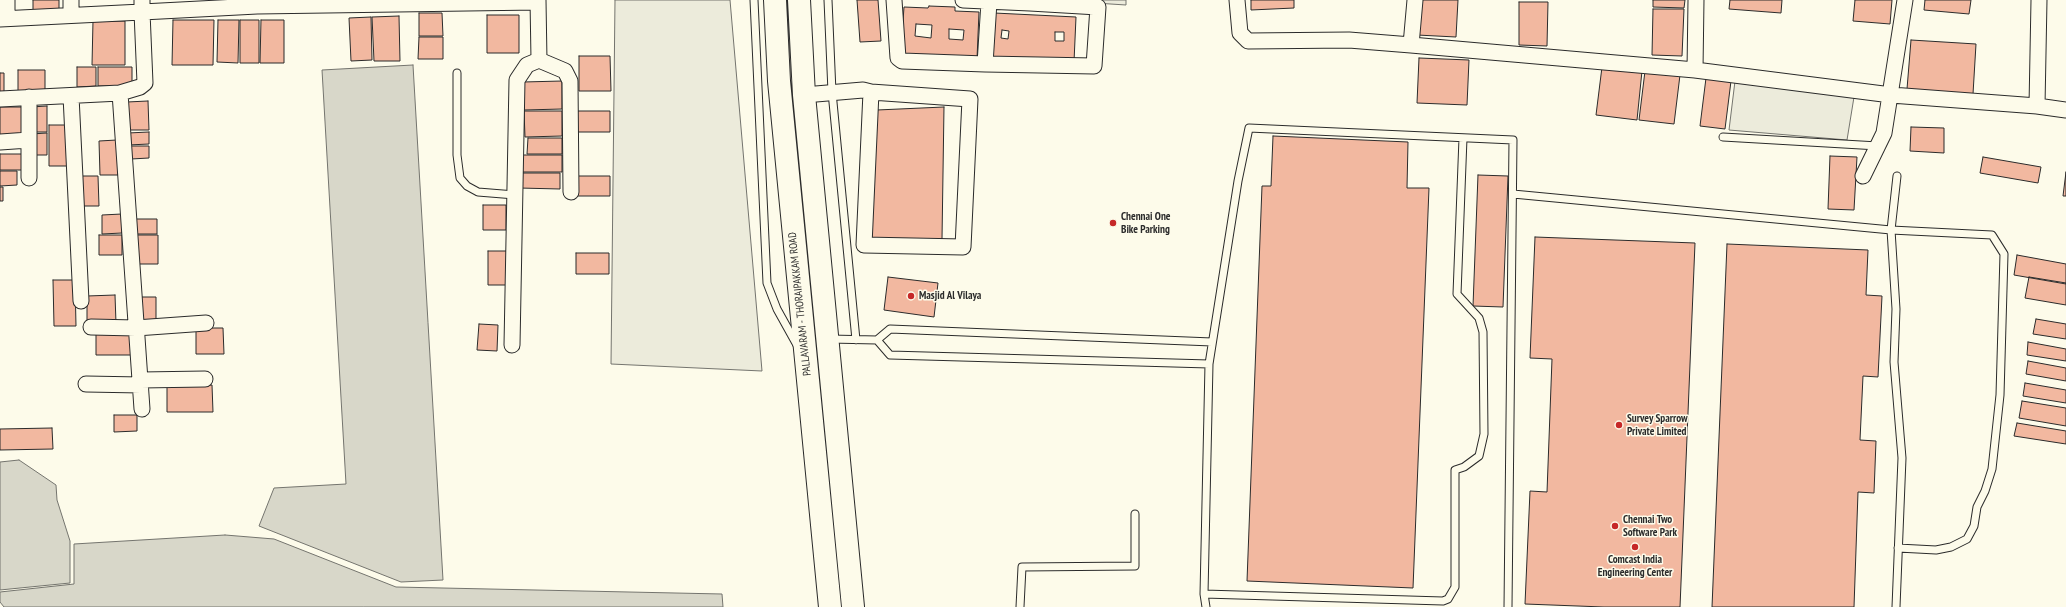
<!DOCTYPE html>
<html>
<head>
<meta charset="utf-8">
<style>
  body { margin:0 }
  canvas { display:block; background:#fdfbea }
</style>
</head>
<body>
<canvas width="2066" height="607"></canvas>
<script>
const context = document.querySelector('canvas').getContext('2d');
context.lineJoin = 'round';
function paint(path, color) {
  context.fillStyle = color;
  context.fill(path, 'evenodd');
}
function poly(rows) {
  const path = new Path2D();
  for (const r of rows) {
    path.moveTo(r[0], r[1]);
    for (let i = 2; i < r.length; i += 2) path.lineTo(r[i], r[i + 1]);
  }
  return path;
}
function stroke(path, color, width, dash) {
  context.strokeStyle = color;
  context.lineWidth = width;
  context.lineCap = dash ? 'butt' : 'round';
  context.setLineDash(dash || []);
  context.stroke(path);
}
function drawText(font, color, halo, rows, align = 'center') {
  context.font = font + ' "PT Sans Narrow",sans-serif';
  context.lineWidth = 3;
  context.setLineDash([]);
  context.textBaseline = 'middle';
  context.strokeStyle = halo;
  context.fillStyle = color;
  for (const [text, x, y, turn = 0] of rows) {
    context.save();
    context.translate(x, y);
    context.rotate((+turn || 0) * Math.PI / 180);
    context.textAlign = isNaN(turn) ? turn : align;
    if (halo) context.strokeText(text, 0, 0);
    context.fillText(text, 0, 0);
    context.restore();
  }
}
const green = poly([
  [615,0,730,0,762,371,611,364,615,0],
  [1049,0,1126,0,1126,5,1049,0],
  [1735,81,1854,97,1847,140,1729,130,1735,81]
]);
paint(green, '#ecebdb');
stroke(green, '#74746e', 1);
const water = poly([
  [413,65,443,580,401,582,259,526,274,488,346,484,322,70,413,65],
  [19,460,56,485,57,500,70,541,70,583,0,590,0,462,19,460],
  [225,535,274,539,396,587,722,594,723,607,4,607,0,602,0,592,74,584,74,544,225,535]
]);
paint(water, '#d8d7c9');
stroke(water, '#74746e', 1);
const building = poly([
  [33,0,59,0,59,10,33,10,33,0],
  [857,0,878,0,881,41,860,42,857,0],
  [1251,0,1294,0,1294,8,1251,10,1251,0],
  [1419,0,1458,0,1456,37,1417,35,1419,0],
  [1653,0,1685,0,1684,8,1653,7,1653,0],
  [1730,0,1782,0,1781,13,1729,9,1730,0],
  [1855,0,1892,0,1890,24,1853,21,1855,0],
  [1925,0,1971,0,1969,14,1924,10,1925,0],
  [1519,2,1548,2,1547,46,1519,45,1519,2],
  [929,6,955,7,955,11,979,12,977,59,899,55,900,21,903,21,904,7,928,8,929,6],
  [916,24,932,25,931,38,915,36,916,24],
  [949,29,964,30,963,40,949,39,949,29],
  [1653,9,1684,9,1682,56,1652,55,1653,9],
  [419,13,442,13,443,36,419,36,419,13],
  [994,13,1076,17,1074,62,993,57,994,13],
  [1002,30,1009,31,1008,39,1001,38,1002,30],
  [1055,32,1064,32,1064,41,1055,41,1055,32],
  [487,15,519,15,519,53,487,53,487,15],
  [399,16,400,61,374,61,372,17,399,16],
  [371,17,372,60,351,61,349,18,371,17],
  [173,20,214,20,213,65,172,65,173,20],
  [218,20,239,20,238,63,217,62,218,20],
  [240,20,259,20,259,63,240,63,240,20],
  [261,20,284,20,284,63,260,63,261,20],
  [93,21,125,21,125,65,92,65,93,21],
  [419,37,443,37,443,59,418,59,419,37],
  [1911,40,1976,44,1973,94,1907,89,1911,40],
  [579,56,610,56,611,91,579,91,579,56],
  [1419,58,1469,60,1467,105,1417,103,1419,58],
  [77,67,96,67,96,86,77,87,77,67],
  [98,67,132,67,132,86,98,86,98,67],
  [1602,67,1642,71,1637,120,1596,115,1602,67],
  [18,70,45,70,45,92,18,92,18,70],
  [1645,71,1680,75,1674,124,1639,120,1645,71],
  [0,73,4,73,4,94,0,94,0,73],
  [1706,78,1731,81,1725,129,1700,126,1706,78],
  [562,81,562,109,524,110,523,82,562,81],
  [148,101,149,130,127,130,127,102,148,101],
  [47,106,47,132,31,132,31,107,47,106],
  [0,107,22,107,22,138,0,139,0,107],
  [944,107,942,239,870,239,877,110,944,107],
  [524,111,562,111,562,136,525,137,524,111],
  [576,111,610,111,610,132,576,132,576,111],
  [49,125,69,125,69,166,49,166,49,125],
  [1911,127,1944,128,1944,153,1910,151,1911,127],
  [149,132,149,144,128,145,128,133,149,132],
  [47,133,47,155,32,155,31,134,47,133],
  [1273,136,1408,142,1407,188,1429,188,1413,588,1247,581,1262,186,1271,186,1273,136],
  [528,138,562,138,562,154,527,154,528,138],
  [117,140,118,175,100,175,99,141,117,140],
  [131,146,149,146,149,158,131,159,131,146],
  [0,154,22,154,22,170,0,170,0,154],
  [518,155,562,155,562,172,518,172,518,155],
  [1830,156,1857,157,1854,210,1828,209,1830,156],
  [1983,157,2041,167,2038,183,1980,173,1983,157],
  [0,171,17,171,17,185,0,186,0,171],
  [2066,172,2066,196,2063,196,2066,172],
  [519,173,560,173,560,189,519,188,519,173],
  [1478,175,1508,176,1503,307,1473,306,1478,175],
  [78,176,98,176,99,206,79,206,78,176],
  [574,176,610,176,610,196,574,196,574,176],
  [0,187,3,187,3,201,0,201,0,187],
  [483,205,506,205,506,230,483,230,483,205],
  [122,214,122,233,102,234,102,215,122,214],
  [136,219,157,219,157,234,136,234,136,219],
  [99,235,122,235,122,255,99,255,99,235],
  [134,235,158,235,158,264,134,264,134,235],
  [1535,237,1695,243,1680,607,1604,607,1525,604,1530,491,1547,492,1552,359,1530,358,1535,237],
  [1727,244,1868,250,1866,295,1882,296,1878,377,1863,376,1860,440,1876,441,1874,493,1858,492,1854,607,1712,607,1727,244],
  [488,251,507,251,507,285,488,285,488,251],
  [576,253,609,253,609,274,576,274,576,253],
  [2017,255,2066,264,2066,284,2014,275,2017,255],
  [888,277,938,283,934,317,884,310,888,277],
  [2029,277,2066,283,2066,305,2025,298,2029,277],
  [53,280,75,280,76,326,54,326,53,280],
  [115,295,116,323,87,323,87,296,115,295],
  [137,297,156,297,156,322,137,322,137,297],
  [2036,319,2066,324,2066,339,2033,334,2036,319],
  [479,324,498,325,497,351,477,350,479,324],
  [196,328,223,328,224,354,196,354,196,328],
  [96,331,133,331,134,355,96,355,96,331],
  [2028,342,2066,349,2066,361,2027,355,2028,342],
  [2028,361,2066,368,2066,381,2026,374,2028,361],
  [2025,383,2066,390,2066,403,2023,396,2025,383],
  [167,385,212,385,213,412,167,412,167,385],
  [2022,401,2066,408,2066,426,2019,418,2022,401],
  [114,415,137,415,137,431,114,432,114,415],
  [2017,423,2066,431,2066,444,2014,436,2017,423],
  [52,428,53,449,0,450,0,429,52,428]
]);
paint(building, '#f2b8a0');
stroke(building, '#2b2b2b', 1);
const lane = poly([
  [754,0,767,283,777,309,797,345],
  [828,0,832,92,856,340],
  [457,73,457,155,460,178,467,186,478,192,515,195],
  [1723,137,1878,146],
  [1513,194,1891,230,1897,176],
  [829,339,877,340,890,329,1212,342],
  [877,340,890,355,1209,364],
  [1204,594,1443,601,1448,599,1455,587,1455,470,1464,467,1479,456,1484,434,1483,332,1479,318,1457,294,1463,138],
  [1020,607,1022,567,1135,566,1135,514],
  [1206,607,1204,594,1209,364,1238,181,1249,128,1513,140,1508,607],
  [1896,607,1902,458,1894,362,1896,309,1891,230,1992,235,2004,254,2000,395,1992,469,1985,491,1977,507,1974,526,1967,539,1951,547,1936,550,1898,548]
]);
const street = poly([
  [7,0,7,18],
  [71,0,71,15],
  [142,0,142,12,257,6,537,2],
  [894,0,898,58,902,61,985,64],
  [963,0,1030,3,1030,0],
  [1237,0,1240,33,1248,41,1349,40,1411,45],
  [1415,0,1411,45,1695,70,1891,95,2037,106,2066,110],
  [989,2,985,64,1094,66,1098,7,1030,3],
  [0,19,142,12,145,83,140,87,120,93,142,409],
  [539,60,565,71,570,81,571,192],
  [1695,70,1696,0],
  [804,95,863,90,871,92,864,245,963,247,970,99,871,92],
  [71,96,81,301],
  [29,97,29,178],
  [0,99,120,93],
  [2037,106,2039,0],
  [0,142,29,140],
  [1863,176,1884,133,1905,0],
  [91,327,136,328,206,323],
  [512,345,517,80,527,65,539,60,538,0],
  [141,380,205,379],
  [86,384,141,385]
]);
const primary = poly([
  [775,0,779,81,830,607],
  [799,0,804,95,853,607]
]);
stroke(lane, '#2b2b2b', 9);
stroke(street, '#2b2b2b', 17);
stroke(primary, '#2b2b2b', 24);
stroke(lane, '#fdfbea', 7);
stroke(street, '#fdfbea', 15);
stroke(primary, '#fdfbea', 22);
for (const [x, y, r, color] of [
  [1113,223,4,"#c62828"],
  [911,296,4,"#c62828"],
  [1619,425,4,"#c62828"],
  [1615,526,4,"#c62828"],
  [1635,547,4,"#c62828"]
]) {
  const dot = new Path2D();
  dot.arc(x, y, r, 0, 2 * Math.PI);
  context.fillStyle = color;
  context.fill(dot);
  stroke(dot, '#fdfbea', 1.5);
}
drawText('bold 11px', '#2b2b2b', '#fdfbea', [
  ["Chennai One",1121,217],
  ["Bike Parking",1121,230],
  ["Masjid Al Vilaya",919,296],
  ["Survey Sparrow",1627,419],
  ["Private Limited",1627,432],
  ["Chennai Two",1623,520],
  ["Software Park",1623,533],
  ["Comcast India",1635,560,"center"],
  ["Engineering Center",1635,573,"center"]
], 'left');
drawText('11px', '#2b2b2b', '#fdfbea', [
  ["PALLAVARAM - THORAIPAKKAM ROAD",800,304,-96]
]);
</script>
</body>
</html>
